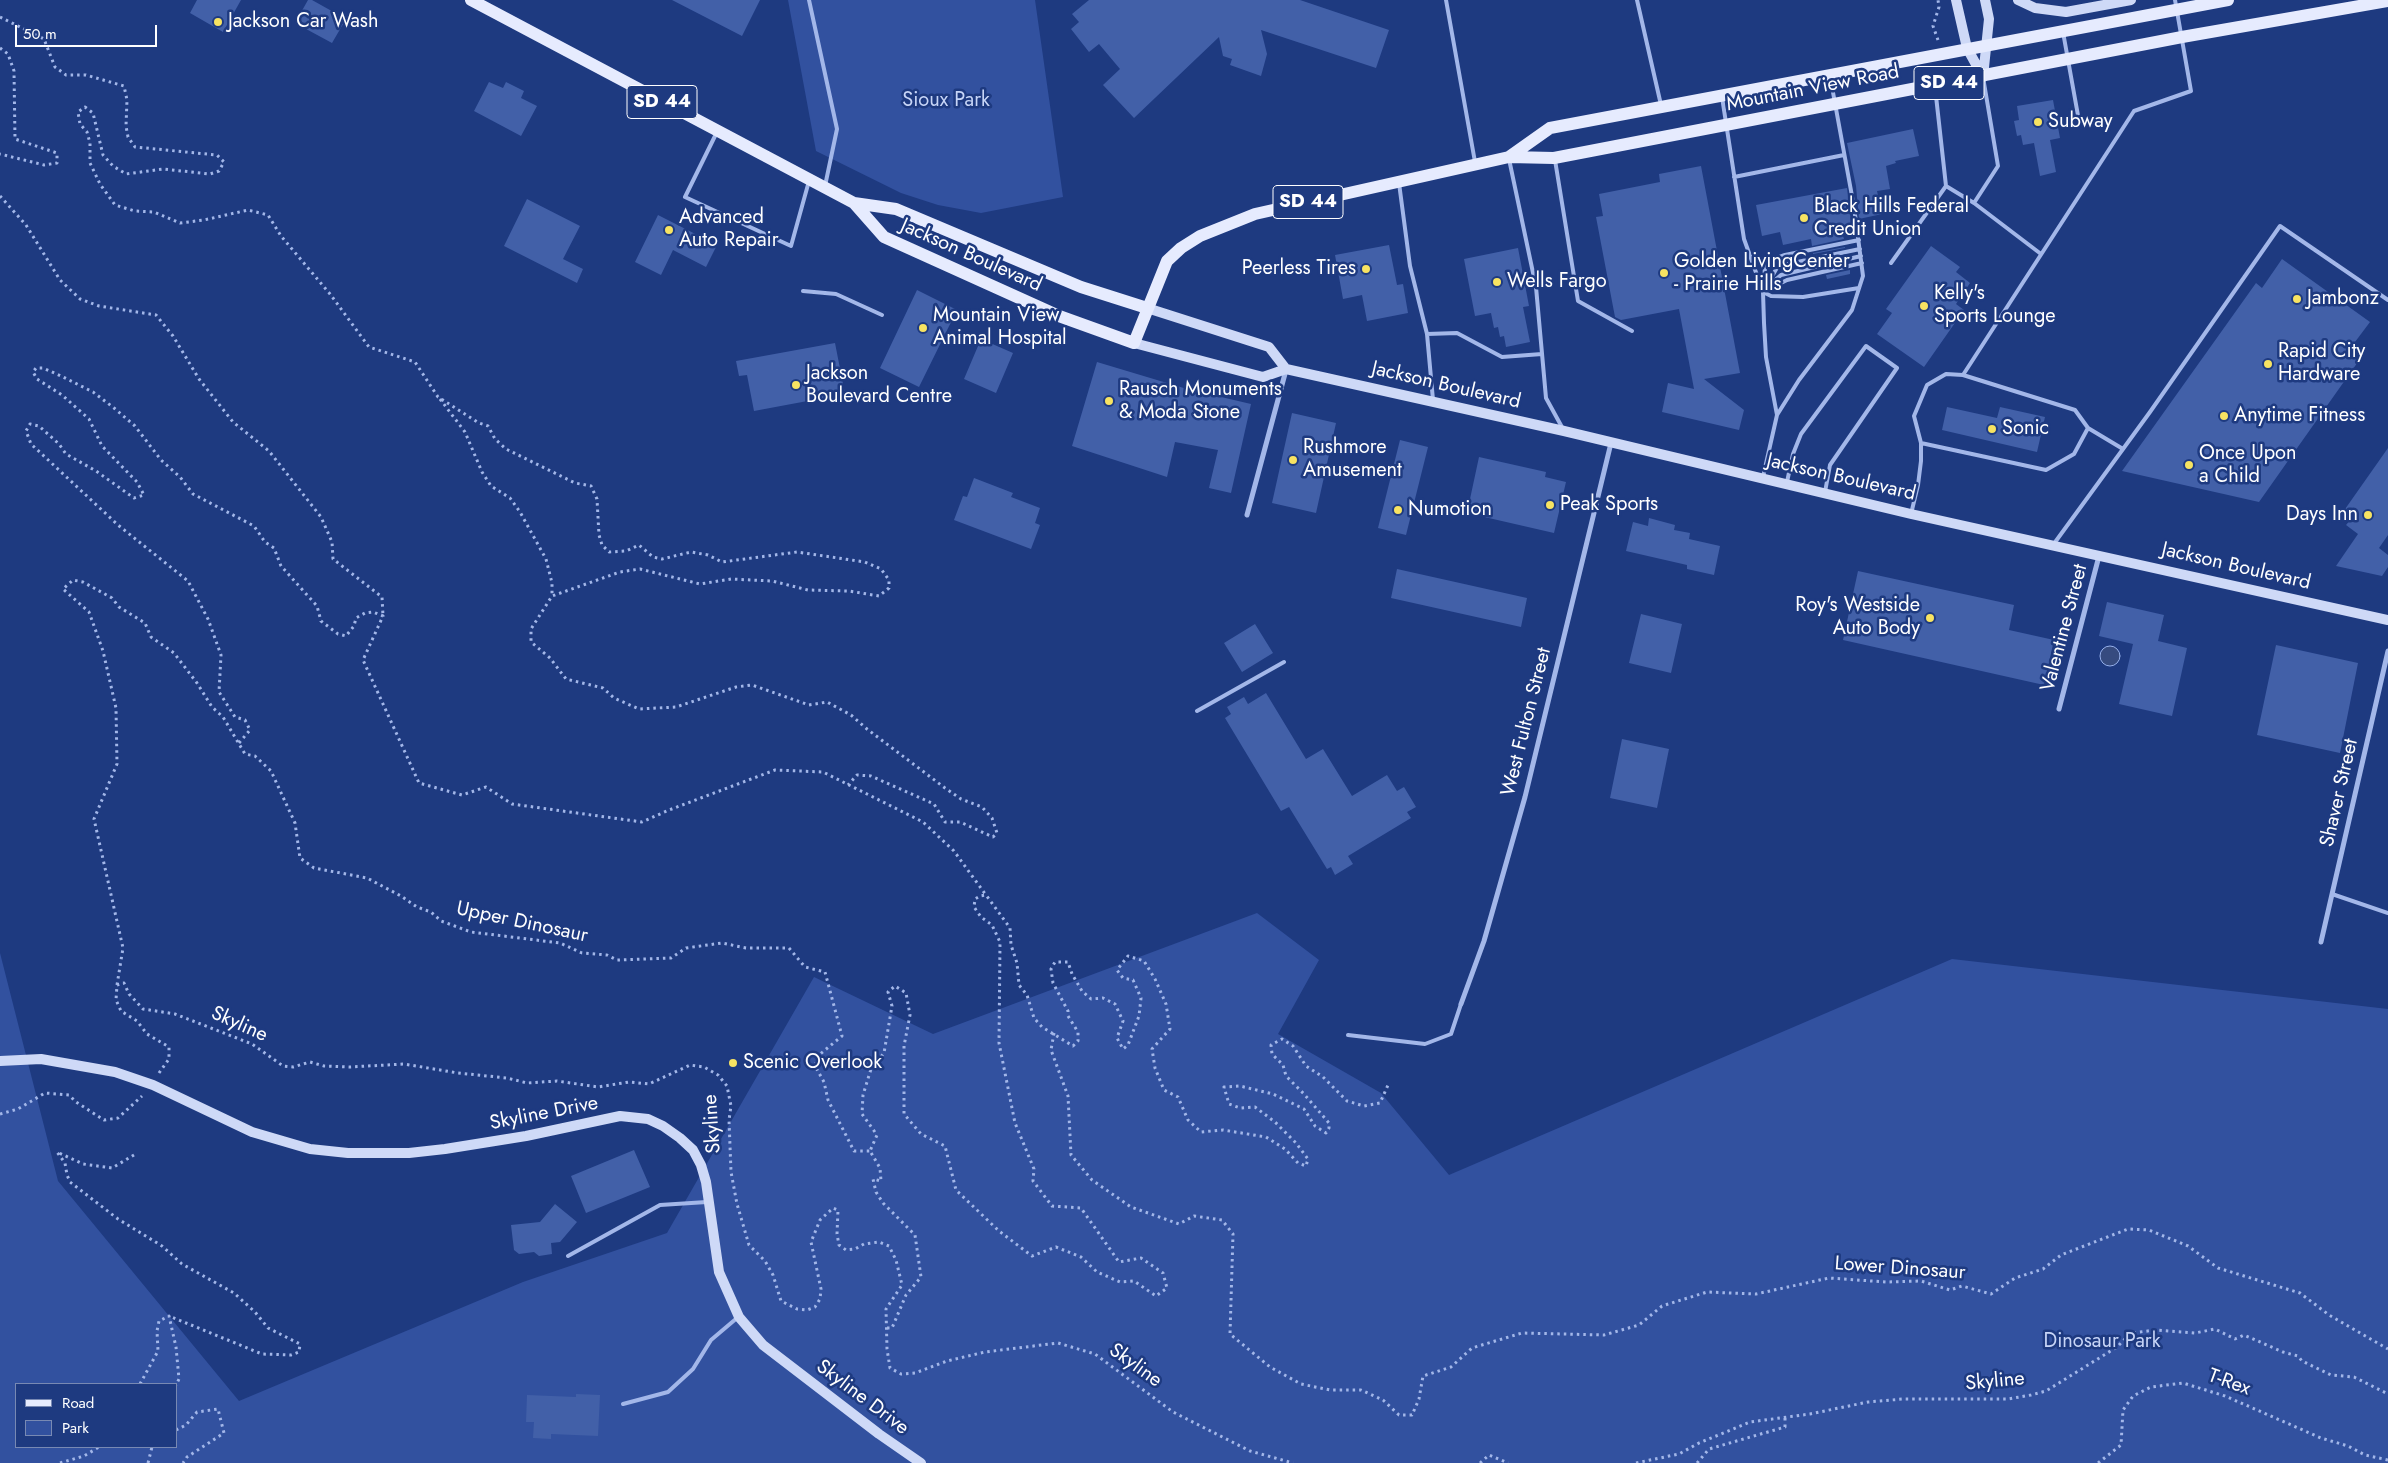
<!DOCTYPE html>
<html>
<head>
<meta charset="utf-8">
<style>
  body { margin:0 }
  #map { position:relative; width:2388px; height:1463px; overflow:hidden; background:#1e3a80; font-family:Jost,sans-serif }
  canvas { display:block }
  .legend { position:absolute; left:15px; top:1383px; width:162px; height:65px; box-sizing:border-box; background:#1e3a80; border:1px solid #7889b3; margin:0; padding:6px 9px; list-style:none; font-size:15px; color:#fff }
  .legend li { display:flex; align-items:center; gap:10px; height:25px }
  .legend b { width:25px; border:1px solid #7889b3 }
  .scale { position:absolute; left:15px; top:25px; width:142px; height:22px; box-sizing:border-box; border:2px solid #fff; border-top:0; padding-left:6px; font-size:15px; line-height:18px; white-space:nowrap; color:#fff; -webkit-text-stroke:4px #1e3a80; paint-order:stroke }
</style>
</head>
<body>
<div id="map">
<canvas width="2388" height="1463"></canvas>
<ul class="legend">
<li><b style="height:6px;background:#e6ebfe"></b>Road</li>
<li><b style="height:14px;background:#32519f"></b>Park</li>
</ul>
<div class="scale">50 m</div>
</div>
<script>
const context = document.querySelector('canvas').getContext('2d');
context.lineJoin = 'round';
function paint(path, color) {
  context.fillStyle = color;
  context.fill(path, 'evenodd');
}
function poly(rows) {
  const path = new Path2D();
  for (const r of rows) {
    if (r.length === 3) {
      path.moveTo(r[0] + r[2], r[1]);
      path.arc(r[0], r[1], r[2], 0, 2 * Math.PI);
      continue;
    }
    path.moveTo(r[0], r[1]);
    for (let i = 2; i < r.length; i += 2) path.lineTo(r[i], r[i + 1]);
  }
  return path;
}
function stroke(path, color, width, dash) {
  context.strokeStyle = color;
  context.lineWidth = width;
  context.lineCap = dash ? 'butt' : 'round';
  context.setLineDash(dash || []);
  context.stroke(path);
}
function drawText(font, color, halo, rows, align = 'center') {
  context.font = font + ' Jost,sans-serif';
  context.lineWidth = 5;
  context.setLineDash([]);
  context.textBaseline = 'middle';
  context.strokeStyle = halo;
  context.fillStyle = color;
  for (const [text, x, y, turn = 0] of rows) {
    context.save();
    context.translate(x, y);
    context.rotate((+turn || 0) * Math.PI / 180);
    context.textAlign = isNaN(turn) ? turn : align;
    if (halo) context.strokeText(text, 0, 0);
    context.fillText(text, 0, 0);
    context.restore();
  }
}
paint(poly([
  [788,0,1035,0,1063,197,981,213,938,205,901,193,816,151],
  [1257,913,1319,960,1278,1034,1381,1093,1449,1175,1952,959,2388,1009,2388,1463,0,1463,0,953,58,1181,239,1401,523,1282,667,1233,814,977,933,1034],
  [16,1384,176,1384,176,1447,16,1447]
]), '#32519f');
const water = poly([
  [2110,656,10]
]);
paint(water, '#364b7f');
stroke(water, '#96b0ea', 1);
paint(poly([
  [197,0,241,0,223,32,190,13],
  [308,0,312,0,346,19,332,43,295,23],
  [672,0,760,0,742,36],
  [1089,0,1300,0,1389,30,1376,68,1261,30,1267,54,1261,76,1230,65,1232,59,1223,56,1219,37,1134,118,1103,85,1120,69,1099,44,1089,52,1071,29,1079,22,1072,14],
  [489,82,503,88,506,82,524,91,521,98,537,106,521,136,474,111],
  [2053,100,2060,138,2050,140,2056,172,2040,176,2034,143,2023,145,2021,135,2017,136,2014,121,2019,120,2017,106],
  [1913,129,1919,156,1895,161,1896,163,1886,166,1890,189,1877,191,1882,214,1859,219,1856,186,1847,143],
  [1701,166,1740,373,1704,379,1744,410,1739,430,1662,412,1668,383,1694,389,1679,309,1621,320,1615,317,1596,217,1603,216,1599,194,1660,182,1659,174],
  [1847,188,1852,231,1842,233,1844,239,1812,246,1811,239,1783,245,1780,232,1762,236,1756,205],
  [527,199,580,226,563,259,583,269,577,283,504,246],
  [658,215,717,245,706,267,673,250,661,275,635,262],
  [1389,245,1397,285,1403,284,1408,313,1367,321,1362,295,1343,299,1335,255],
  [1931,246,1960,267,1956,272,1970,283,1956,304,1964,310,1924,367,1877,334,1892,313,1886,309],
  [1845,247,1845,248,1813,254,1813,253],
  [1518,248,1529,306,1523,307,1530,342,1506,347,1504,336,1500,337,1498,327,1494,328,1491,313,1475,316,1464,259],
  [2282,259,2370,322,2349,350,2360,359,2259,502,2122,471,2256,283,2262,288],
  [1850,270,1850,274,1827,279,1826,275],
  [917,290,957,310,919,387,880,368],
  [981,339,1013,353,996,393,964,379],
  [835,343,845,394,754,411,747,375,739,376,736,361],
  [1097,362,1187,389,1251,404,1231,493,1209,488,1218,450,1175,442,1167,477,1072,446],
  [1947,407,1997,418,2000,407,2045,417,2037,452,1942,430],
  [1292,413,1336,423,1316,513,1272,503],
  [1400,440,1428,447,1406,535,1378,528],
  [2388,448,2388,535,2379,548,2388,555,2388,567,2382,576,2336,566,2358,534,2346,525,2352,518,2343,512],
  [1479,457,1546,472,1545,477,1566,482,1554,533,1467,513],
  [974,478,1013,493,1011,497,1040,508,1035,523,1040,525,1031,549,954,520,963,496,967,497],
  [1649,518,1675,525,1674,530,1690,533,1689,539,1720,546,1714,575,1687,569,1687,565,1626,551,1633,522,1648,526],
  [1397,569,1527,598,1521,627,1391,598],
  [1858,571,2014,605,2009,630,2054,640,2044,685,1843,640],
  [2107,602,2164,615,2158,641,2187,648,2172,716,2119,704,2133,644,2099,636],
  [1641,614,1682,624,1671,673,1629,663],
  [1255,624,1273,653,1242,672,1224,643],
  [2276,645,2358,663,2340,753,2257,735],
  [1266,693,1306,759,1323,749,1352,796,1387,775,1397,791,1404,787,1416,807,1407,812,1411,818,1348,856,1353,864,1335,875,1331,867,1327,869,1289,807,1281,811,1225,718,1231,714,1227,707,1244,697,1248,704],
  [1622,739,1669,749,1657,808,1610,798],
  [634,1150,650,1187,586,1213,571,1176],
  [555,1204,577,1222,560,1242,551,1243,552,1254,539,1256,534,1252,519,1254,514,1250,511,1225,540,1222],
  [576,1394,600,1395,598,1436,551,1434,551,1439,533,1438,534,1422,526,1422,527,1395,576,1397]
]), '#4260a8');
stroke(poly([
  [0,17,44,39,55,67,66,75,86,75,124,86,127,100,126,126,128,137,135,147,217,155,224,162,219,171,210,174,163,169,126,174,113,166,103,155,93,113,85,107,78,112,80,124,87,132,90,143,90,163,100,184,115,205,135,211,154,212,180,223,204,220,248,210,268,215,281,236,330,294,369,347,415,362,438,397,479,423,488,426,495,439,506,449,575,483,591,486,597,499,599,535,602,545,609,552,626,551,639,545,653,557,662,559,691,552,708,555,722,562,797,552,865,562,881,569,889,580,889,588,879,596,849,591,808,590,772,581,731,579,700,584,640,569,620,572,552,596,531,629,531,642,550,658,566,679,603,688,614,698,639,709,676,707,736,687,752,685,809,705,827,702,851,715,867,729,945,788,961,799,982,807,992,818,997,833,993,837,960,822,945,822,934,804,871,776,857,775,848,785],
  [1938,40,1933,26,1939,7,1938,0],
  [0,48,8,54,14,71,15,139,57,153,57,163,44,165,0,154],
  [0,196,26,225,60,280,80,299,99,306,156,315,173,336,199,379,233,422,269,451,321,517,332,542,333,559,382,597,383,616],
  [440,399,465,432,482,472,491,486,510,498,520,512,546,559,552,583,552,596],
  [239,743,250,730,245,720,235,717,219,692,221,655,208,619,188,581,118,525,31,444,26,431,30,424,39,426,59,444,66,454,96,471,134,498,144,495,137,482,102,446,89,419,62,395,37,379,33,372,36,368,43,368,61,376,93,392,114,408,135,426,161,460,180,477,193,494,254,526,265,542,274,548,281,566,317,606,321,621,338,634,346,636,354,626,356,618,365,613,373,612,383,616,363,660,419,783,462,795,486,787,512,804,642,822,669,810,775,770,823,772,923,822,954,851,986,895],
  [117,985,123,948,94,819,117,764,116,708,103,651,89,612,63,589,73,580,83,582,112,598,119,607,145,623,151,637,174,653,197,683,212,707,223,717,245,754,255,756,271,771,295,823,300,858,314,868,367,878,401,896,417,907,431,912,441,921,471,932,560,943,582,953,607,955,617,960,671,958,686,948,722,943,746,948,789,948,805,967,825,972,842,1036,819,1055,815,1066,824,1082,828,1100,854,1151,870,1151],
  [1054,1033,1051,1050,1068,1096,1071,1155,1092,1180,1131,1207,1179,1224,1194,1216,1222,1220,1233,1234,1230,1334,1270,1367,1301,1384,1330,1390,1361,1390,1383,1400,1399,1415,1412,1415,1419,1399,1423,1376,1451,1367,1472,1348,1522,1333,1604,1335,1639,1325,1662,1306,1707,1292,1756,1294,1829,1278,1886,1282,1921,1281,1950,1290,1962,1286,1991,1294,2015,1278,2043,1269,2061,1255,2128,1229,2149,1230,2188,1246,2218,1268,2300,1293,2329,1315,2388,1349],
  [159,1073,169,1059,169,1047,147,1034,137,1021,121,1011,116,1000,117,985,124,983,129,994,143,1009,175,1014,252,1044,283,1066,293,1067,310,1062,324,1066,350,1067,404,1064,458,1073,507,1078,527,1083,557,1081,598,1087,629,1082,649,1084,690,1065,704,1067,718,1075,727,1086,731,1106,729,1120,731,1172,737,1204,749,1245,765,1261,773,1275,781,1301,797,1309,807,1310,815,1307,820,1299,821,1289,811,1242,820,1220,833,1208,838,1210,837,1234,839,1245,846,1250,855,1249,864,1244,879,1242,889,1246,896,1260,902,1285,886,1309,887,1349,890,1368,901,1374,915,1373,947,1361,985,1352,1058,1343,1095,1354,1173,1412,1250,1451,1293,1463],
  [0,1114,18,1109,45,1093,69,1095,76,1102,104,1120,118,1118,142,1096],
  [134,1155,112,1168,83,1164,57,1152,65,1163,67,1175,70,1182,118,1219,162,1246,182,1264,234,1293,255,1312,268,1328,300,1344,299,1352,291,1355,262,1354,169,1316],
  [887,1328,892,1328,906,1295,921,1277,915,1235,883,1203,876,1192,873,1179,881,1181,880,1168,870,1151,877,1135,862,1114,863,1095,871,1069,884,1053,892,1006,888,992,895,986,906,993,910,1015,904,1046,904,1114,921,1134,945,1146,956,1190,999,1231,1032,1256,1056,1247,1081,1257,1097,1272,1120,1282,1134,1281,1156,1296,1167,1288,1163,1273,1141,1258,1119,1262,1081,1208,1052,1206,1033,1181,1034,1169,1015,1123,999,1043,1000,942,992,925,981,917,974,907,975,899,980,896,986,895,1010,928,1011,945,1017,963,1019,985,1027,995,1034,1018,1042,1027,1073,1046,1078,1041,1078,1032,1068,1016,1068,1011,1053,983,1051,969,1055,962,1068,962,1072,974,1082,991,1091,999,1103,998,1115,1004,1123,1021,1117,1038,1123,1049,1128,1045,1139,1016,1141,998,1133,980,1123,978,1117,970,1128,956,1144,961,1155,979,1166,1004,1170,1029,1152,1049,1155,1068,1164,1090,1178,1097,1188,1120,1201,1132,1223,1130,1266,1137,1285,1149,1298,1163,1306,1166,1308,1159,1296,1143,1275,1122,1255,1107,1240,1108,1229,1104,1224,1087,1240,1086,1273,1094,1304,1109,1315,1126,1326,1133,1329,1128,1329,1123,1304,1094,1286,1076,1283,1065,1272,1054,1271,1045,1282,1039,1293,1046,1306,1066,1323,1077,1347,1101,1364,1106,1380,1103,1388,1085],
  [140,1384,158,1351,157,1331,159,1321,169,1316,176,1347,179,1379,176,1385],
  [176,1430,186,1425,197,1412,218,1409,224,1433,187,1457,183,1463],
  [60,1463,84,1456,99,1447],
  [148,1463,152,1447],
  [1480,1463,1489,1455,1508,1463],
  [1636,1463,1679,1454,1699,1443,1750,1422,1810,1414,1868,1402,1903,1399,2008,1399,2031,1395,2046,1391,2117,1347,2131,1333,2156,1330,2195,1333,2215,1329,2235,1339,2244,1335,2283,1352,2298,1356,2302,1361,2331,1375,2354,1377,2388,1394],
  [1697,1463,1709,1449,1785,1427,1785,1417],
  [2098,1463,2121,1445,2123,1410,2133,1396,2151,1387,2183,1383,2225,1396,2321,1438,2348,1446,2365,1455,2388,1460]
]), '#a3b7e9', 3, [2.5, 4]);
stroke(poly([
  [809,0,837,129,825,186],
  [1446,0,1475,162],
  [1637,0,1661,105],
  [2063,32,2079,121],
  [1722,97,1744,239,1763,292,1771,296,1803,297,1859,288],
  [716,134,685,197,791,246,809,181],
  [1509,159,1536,287,1546,398,1563,429],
  [1555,160,1578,301,1632,331],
  [1734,177,1844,155],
  [1399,183,1410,266,1427,334,1433,400],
  [1946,186,1974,203,2041,254],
  [1974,203,1998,166,1983,77],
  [1891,263,1946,186,1935,87],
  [1766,288,1781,275,1861,256],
  [1764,290,1778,266,1860,249],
  [1767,290,1787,280,1862,263],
  [803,291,836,294,882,315],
  [1427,334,1457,333,1502,357,1542,354],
  [1963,375,2075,410,2088,428],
  [1777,415,1766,357,1764,323,1763,292,1765,267,1771,260,1785,255,1859,240],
  [1921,443,2046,470,2074,454,2088,428,2123,449],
  [1763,477,1777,415,1799,380,1852,310,1863,276,1854,207,1830,76],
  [1787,482,1793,454,1801,434,1866,346,1897,368,1830,465,1825,492],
  [1911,514,1918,485,1921,461,1921,443,1914,416,1927,385,1946,374,1963,375,2134,111,2191,91,2175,0],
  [2053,545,2150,412,2280,226,2388,300],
  [1197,711,1284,662],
  [2332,894,2388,913],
  [1348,1035,1425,1044,1451,1034,1461,1004],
  [568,1256,660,1205,707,1202],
  [623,1404,668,1392,693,1369,711,1340,737,1318]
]), '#a3b7e9', 4);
stroke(poly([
  [1247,515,1286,370],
  [2059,709,2099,556],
  [2321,942,2388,651],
  [1461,1004,1484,941,1525,797,1611,443]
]), '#a3b7e9', 5);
stroke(poly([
  [1956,0,1967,48,1983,77],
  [2018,0,2035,8,2066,12,2131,0],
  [1983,77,1989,19,1985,0],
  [1147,308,1269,347,1286,369],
  [1134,343,1263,377,1286,369,1564,431,1911,514,2388,620],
  [0,1061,41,1059,115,1072,153,1085,252,1132,310,1149,348,1153,409,1153,445,1149,526,1136,620,1116,648,1119,663,1126,680,1138,693,1150,701,1165,706,1182,719,1272,739,1317,763,1345,879,1434,921,1463]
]), '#ced9f7', 10);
stroke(poly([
  [471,0,854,203,896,209,1081,287,1147,308],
  [1509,157,1550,128,2228,0],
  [854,203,884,237,1059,316,1134,343,1167,261,1181,248,1200,236,1255,214,1509,157,1554,158,2182,37,2388,1]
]), '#e6ebfe', 12);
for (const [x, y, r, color] of [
  [218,22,5,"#f7e362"],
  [2038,122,5,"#f7e362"],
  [1804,218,5,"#f7e362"],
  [669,230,5,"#f7e362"],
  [1366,269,5,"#f7e362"],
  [1664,273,5,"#f7e362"],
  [1497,282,5,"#f7e362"],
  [2297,299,5,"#f7e362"],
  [1924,306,5,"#f7e362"],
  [923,328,5,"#f7e362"],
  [2268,364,5,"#f7e362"],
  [796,385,5,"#f7e362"],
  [1109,401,5,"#f7e362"],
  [2224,416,5,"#f7e362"],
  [1992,429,5,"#f7e362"],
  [1293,460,5,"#f7e362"],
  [2189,465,5,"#f7e362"],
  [1550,505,5,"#f7e362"],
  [1398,510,5,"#f7e362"],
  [2368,515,5,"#f7e362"],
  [1930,618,5,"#f7e362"],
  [733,1063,5,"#f7e362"]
]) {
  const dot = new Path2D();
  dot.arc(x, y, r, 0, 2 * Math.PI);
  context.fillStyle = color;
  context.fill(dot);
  stroke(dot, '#1e3a80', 2);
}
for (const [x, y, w] of [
  [1949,83,70],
  [662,102,70],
  [1308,202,70]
]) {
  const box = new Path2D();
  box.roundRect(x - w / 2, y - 16.5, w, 33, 4);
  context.fillStyle = '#1e3a80';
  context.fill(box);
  stroke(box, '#fff', 1);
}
drawText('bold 19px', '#fff', null, [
  ["SD 44",1949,83],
  ["SD 44",662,102],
  ["SD 44",1308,202]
]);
drawText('20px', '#fff', '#1e3a80', [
  ["Jackson Car Wash",228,22],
  ["Subway",2048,122],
  ["Black Hills Federal",1814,207],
  ["Credit Union",1814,230],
  ["Advanced",679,218],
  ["Auto Repair",679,241],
  ["Golden LivingCenter",1674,262],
  ["- Prairie Hills",1674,285],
  ["Peerless Tires",1356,269,"right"],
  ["Wells Fargo",1507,282],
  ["Kelly's",1934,294],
  ["Sports Lounge",1934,317],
  ["Jambonz",2307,299],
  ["Mountain View",933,316],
  ["Animal Hospital",933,339],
  ["Rapid City",2278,352],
  ["Hardware",2278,375],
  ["Jackson",806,374],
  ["Boulevard Centre",806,397],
  ["Rausch Monuments",1119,390],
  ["& Moda Stone",1119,413],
  ["Anytime Fitness",2234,416],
  ["Sonic",2002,429],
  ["Rushmore",1303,448],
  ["Amusement",1303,471],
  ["Once Upon",2199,454],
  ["a Child",2199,477],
  ["Peak Sports",1560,505],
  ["Numotion",1408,510],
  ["Days Inn",2358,515,"right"],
  ["Roy's Westside",1920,606,"right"],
  ["Auto Body",1920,629,"right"],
  ["Scenic Overlook",743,1063]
], 'left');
drawText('20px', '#fff', '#1e3a80', [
  ["Mountain View Road",1813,89,-11],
  ["Jackson Boulevard",971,256,24],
  ["Jackson Boulevard",1446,386,13],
  ["Jackson Boulevard",1841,478,13],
  ["Jackson Boulevard",2236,567,13],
  ["Valentine Street",2065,628,-75],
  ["West Fulton Street",1527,722,-76],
  ["Shaver Street",2340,793,-77],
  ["Upper Dinosaur",522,923,12],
  ["Skyline",239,1025,24],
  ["Skyline Drive",544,1114,-11],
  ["Skyline",713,1124,-94],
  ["Lower Dinosaur",1900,1269,4],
  ["Skyline",1135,1366,36],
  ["Skyline",1995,1382,-5],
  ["T-Rex",2229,1383,20],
  ["Skyline Drive",862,1398,37]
]);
drawText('20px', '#c7d5f7', '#1e3a80', [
  ["Sioux Park",946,101],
  ["Dinosaur Park",2102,1342]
]);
</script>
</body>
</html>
